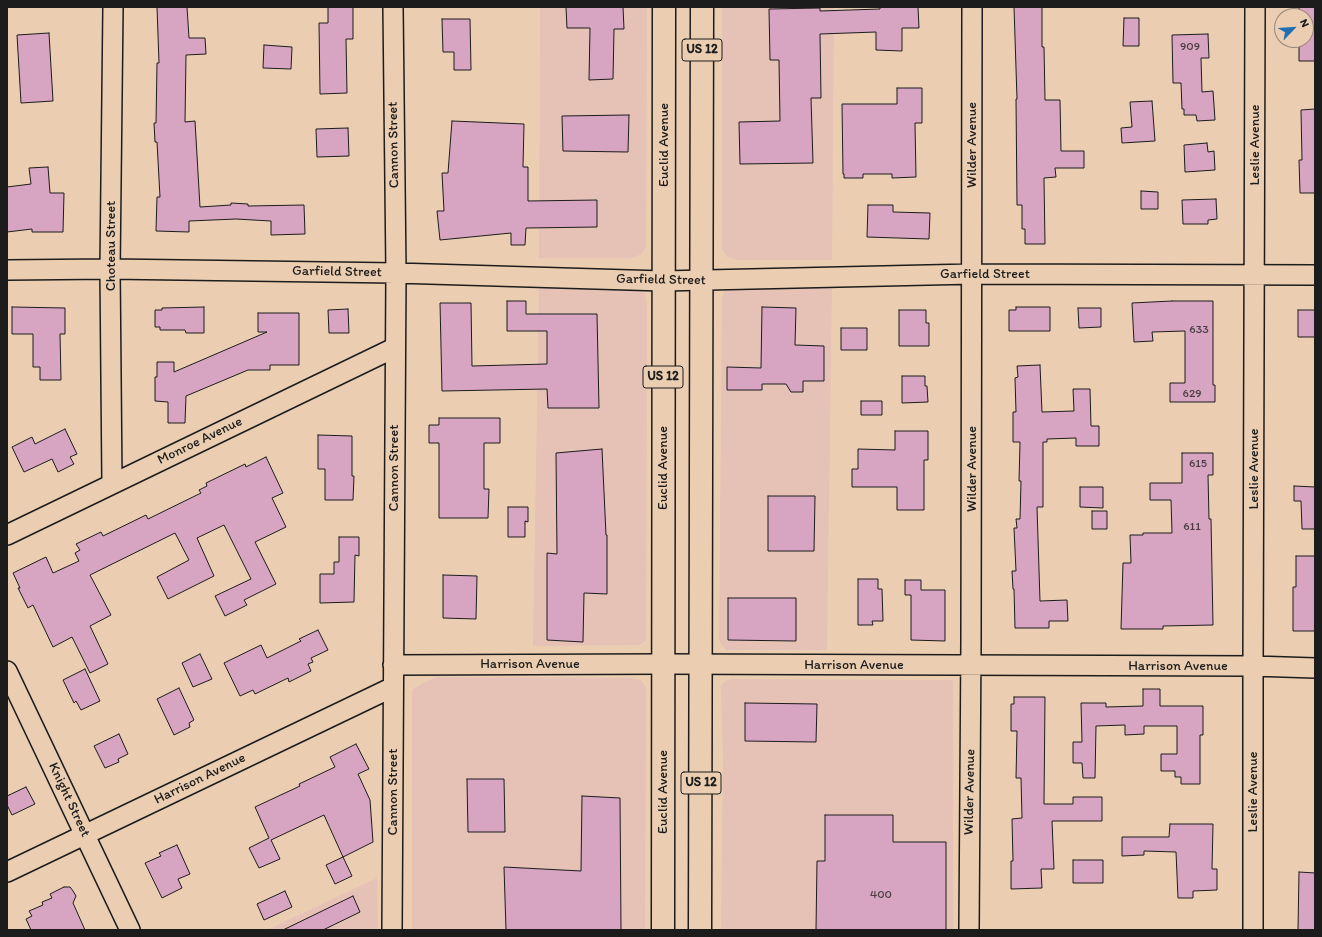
<!DOCTYPE html>
<html>
<head>
<meta charset="utf-8">
<style>
  body { margin:0 }
  #map { position:relative; width:1322px; height:937px; overflow:hidden; background:#ebceb2; font-family:Itim,sans-serif }
  canvas { display:block }
  .frame { position:absolute; inset:0; border:8px solid #1c1c1c; pointer-events:none }
  .north { position:absolute; left:1274px; top:8px; width:40px; height:40px; box-sizing:border-box; background:#ebceb2; border:1px solid #988776; border-radius:50%; rotate:65deg; font-size:11px; font-weight:700; line-height:16px; text-align:center; color:#1c1c1c }
  .north::after { content:''; display:block; margin:auto; width:14px; height:18px; background:#1f6fb2; clip-path:polygon(50% 0,100% 100%,50% 72%,0 100%) }
</style>
</head>
<body>
<div id="map">
<canvas width="1322" height="937"></canvas>
<div class="frame"></div>
<div class="north">N</div>
</div>
<script>
const context = document.querySelector('canvas').getContext('2d');
context.lineJoin = 'round';
function paint(path, color) {
  context.fillStyle = color;
  context.fill(path, 'evenodd');
}
function poly(rows) {
  const path = new Path2D();
  for (const r of rows) {
    path.moveTo(r[0], r[1]);
    for (let i = 2; i < r.length; i += 2) path.lineTo(r[i], r[i + 1]);
  }
  return path;
}
function stroke(path, color, width, dash) {
  context.strokeStyle = color;
  context.lineWidth = width;
  context.lineCap = dash ? 'butt' : 'round';
  context.setLineDash(dash || []);
  context.stroke(path);
}
function drawText(font, color, halo, rows, align = 'center') {
  context.font = font + ' Itim,sans-serif';
  context.lineWidth = 3;
  context.setLineDash([]);
  context.textBaseline = 'middle';
  context.strokeStyle = halo;
  context.fillStyle = color;
  for (const [text, x, y, turn = 0] of rows) {
    context.save();
    context.translate(x, y);
    context.rotate((+turn || 0) * Math.PI / 180);
    context.textAlign = isNaN(turn) ? turn : align;
    if (halo) context.strokeText(text, 0, 0);
    context.fillText(text, 0, 0);
    context.restore();
  }
}
paint(poly([
  [540,7,647,7,646,246,642,254,631,258,539,258],
  [722,7,834,7,832,260,738,260,727,257,722,249],
  [726,286,832,286,827,650,726,650,721,644,719,640,722,298],
  [539,287,639,287,645,294,647,307,646,641,638,645,533,646],
  [437,677,630,678,641,680,646,688,645,930,412,930,412,690,423,683],
  [731,679,953,680,953,930,721,930,723,760,721,686,726,681],
  [377,878,378,930,267,930]
]), '#e5c1b6');
const building = poly([
  [157,7,187,7,189,38,205,38,206,54,186,55,185,122,195,121,200,207,231,205,231,203,248,204,248,206,304,205,305,234,271,235,271,221,236,219,189,221,189,232,156,231,157,197,160,197,157,142,155,142,154,123,156,123,157,63,159,63,157,7],
  [328,7,353,7,353,39,346,39,347,93,320,94,319,23,328,23,328,7],
  [566,7,623,7,624,29,614,29,613,79,589,80,590,28,567,28,566,7],
  [880,7,918,7,919,28,902,28,902,51,876,50,876,32,820,34,821,98,811,98,813,163,740,164,739,122,780,121,779,60,770,60,769,9,820,8,820,11,880,9,880,7],
  [1014,7,1042,7,1042,47,1044,47,1045,100,1060,100,1061,151,1084,151,1084,168,1055,168,1056,177,1044,178,1045,244,1025,244,1025,229,1022,229,1022,205,1017,205,1016,99,1017,99,1014,7],
  [1299,7,1315,7,1315,61,1299,61,1299,40,1306,40,1306,16,1299,16,1299,7],
  [1124,18,1139,18,1139,46,1123,46,1124,18],
  [442,19,470,19,471,70,454,70,454,52,443,52,442,19],
  [49,33,53,101,21,103,17,35,49,33],
  [1208,34,1209,58,1201,58,1202,92,1213,91,1215,120,1197,121,1196,115,1184,115,1184,109,1182,109,1181,83,1173,83,1172,35,1208,34],
  [264,45,292,47,291,69,263,68,264,45],
  [897,88,922,88,922,123,915,123,916,177,892,178,892,174,863,174,863,178,844,178,844,174,843,174,842,104,897,104,897,88],
  [1152,101,1155,141,1122,143,1121,128,1132,127,1130,102,1152,101],
  [1315,109,1315,193,1300,193,1299,160,1302,160,1301,110,1315,109],
  [629,115,628,152,563,151,562,116,629,115],
  [452,121,524,124,523,167,528,167,528,201,597,200,597,227,526,228,525,245,511,245,511,233,440,240,437,211,444,211,442,173,448,173,452,121],
  [348,128,349,156,317,157,316,129,348,128],
  [1207,143,1208,152,1214,151,1215,170,1185,172,1184,145,1207,143],
  [48,167,50,193,64,193,63,232,32,232,32,229,7,232,7,187,31,184,29,168,48,167],
  [1141,191,1158,192,1158,209,1141,209,1141,191],
  [1216,199,1217,219,1208,220,1208,224,1183,224,1182,200,1216,199],
  [868,205,893,205,893,212,930,213,929,239,867,237,868,205],
  [507,301,526,301,526,314,597,314,599,408,548,408,547,389,442,391,440,303,471,303,472,366,547,364,547,331,507,331,507,301],
  [1172,301,1213,301,1213,385,1215,385,1215,402,1170,402,1170,383,1185,383,1185,331,1152,332,1153,341,1134,342,1132,303,1172,301],
  [12,307,65,308,65,334,60,334,61,380,40,380,40,367,33,367,33,334,12,334,12,307],
  [204,307,204,333,186,333,185,330,160,330,160,327,155,327,155,310,162,310,162,308,204,307],
  [762,307,796,308,795,345,824,346,824,381,803,381,803,392,791,392,786,384,762,384,762,390,727,390,727,367,761,368,762,307],
  [1016,307,1050,307,1050,331,1009,331,1009,310,1016,310,1016,307],
  [1078,308,1101,308,1101,327,1079,328,1078,308],
  [348,309,349,333,329,333,328,310,348,309],
  [899,310,926,310,926,323,929,323,929,346,899,346,899,310],
  [1298,310,1315,310,1315,337,1298,337,1298,310],
  [258,313,299,313,299,365,270,365,270,370,248,370,186,396,185,423,168,423,168,402,155,401,155,377,157,377,157,362,174,362,174,372,267,332,258,332,258,313],
  [841,328,867,328,867,350,841,350,841,328],
  [1040,365,1042,412,1074,411,1073,389,1090,389,1091,426,1099,426,1099,446,1076,446,1076,438,1047,439,1047,442,1043,442,1043,507,1037,507,1040,601,1067,600,1068,621,1049,621,1049,628,1015,628,1014,589,1013,589,1012,571,1016,571,1014,528,1017,528,1016,519,1020,519,1021,481,1019,481,1020,442,1013,442,1013,412,1016,412,1015,378,1018,377,1017,366,1040,365],
  [902,376,925,376,925,386,927,386,928,402,902,403,902,376],
  [861,401,882,401,882,415,861,415,861,401],
  [439,418,500,418,500,443,484,443,484,489,489,489,488,518,439,518,439,443,429,443,429,425,439,425,439,418],
  [65,429,77,454,70,457,74,464,58,472,52,459,24,472,12,447,32,437,35,444,65,429],
  [895,431,928,431,928,460,924,460,924,510,897,510,897,487,852,487,852,469,858,469,858,449,895,450,895,431],
  [318,435,352,436,352,476,354,476,353,500,325,500,325,469,318,469,318,435],
  [602,449,606,535,607,535,607,594,584,593,583,642,547,640,547,553,557,554,556,453,602,449],
  [1182,453,1213,453,1213,475,1208,475,1209,519,1211,519,1213,625,1163,626,1163,629,1121,629,1123,563,1131,563,1130,535,1143,535,1143,533,1172,533,1171,500,1150,500,1150,483,1182,483,1182,453],
  [266,457,283,493,272,498,286,527,255,542,276,584,244,600,247,605,225,616,215,596,251,579,224,525,197,538,214,576,168,599,157,577,189,560,175,533,90,575,111,615,90,626,108,664,90,673,72,637,53,647,33,605,28,608,18,588,20,588,13,573,46,557,53,573,79,561,75,553,80,550,76,544,101,532,103,536,146,515,148,519,201,493,199,490,207,486,206,483,245,464,246,467,266,457],
  [1294,486,1315,487,1315,529,1302,529,1301,501,1294,501,1294,486],
  [1080,487,1103,487,1103,508,1080,507,1080,487],
  [768,496,815,496,814,551,768,551,768,496],
  [508,507,528,507,528,522,525,521,525,537,508,537,508,507],
  [1092,511,1107,511,1107,529,1092,529,1092,511],
  [339,537,359,537,359,556,355,555,354,602,320,603,320,574,334,574,334,562,339,562,339,537],
  [1296,556,1315,556,1315,631,1293,631,1293,587,1296,587,1296,556],
  [443,575,477,576,476,619,443,618,443,575],
  [858,579,878,579,878,589,882,589,883,621,872,621,873,625,858,625,858,579],
  [905,580,921,580,921,590,945,590,945,641,911,640,911,595,905,595,905,580],
  [728,598,796,598,796,641,728,640,728,598],
  [318,630,328,650,311,658,313,662,308,664,311,671,289,682,288,678,255,694,253,690,240,696,224,663,261,645,267,658,301,641,299,639,318,630],
  [200,654,212,679,193,687,182,663,200,654],
  [85,669,100,701,81,710,76,701,74,703,63,680,85,669],
  [179,688,194,720,189,723,190,727,174,735,157,699,179,688],
  [1143,689,1160,689,1160,706,1203,706,1203,735,1200,735,1200,784,1181,784,1181,777,1175,777,1175,771,1161,771,1161,754,1177,754,1177,726,1144,726,1144,734,1125,735,1125,725,1096,726,1095,778,1083,778,1082,763,1073,763,1073,742,1082,742,1081,703,1106,703,1106,707,1143,706,1143,689],
  [1014,697,1045,697,1044,804,1073,804,1073,797,1102,797,1102,821,1052,821,1054,869,1041,869,1042,888,1011,889,1011,861,1013,861,1012,819,1022,818,1021,778,1016,778,1017,731,1011,731,1011,704,1014,704,1014,697],
  [745,703,817,704,816,742,745,741,745,703],
  [119,734,128,754,118,759,119,762,105,768,94,746,119,734],
  [356,744,369,769,358,774,370,800,373,842,343,857,324,815,271,840,280,859,259,868,249,848,269,838,255,807,300,786,299,784,335,767,330,757,356,744],
  [467,779,504,779,505,832,468,832,467,779],
  [26,787,35,804,12,815,7,805,7,796,26,787],
  [582,796,620,798,621,930,506,930,504,867,581,871,582,796],
  [825,815,893,815,893,842,946,842,946,930,816,930,817,861,825,861,825,815],
  [1170,824,1213,824,1212,869,1217,869,1217,890,1193,891,1193,898,1178,898,1176,852,1144,851,1144,855,1122,856,1122,837,1169,837,1170,824],
  [177,845,190,874,178,879,182,888,162,898,145,863,161,856,159,853,177,845],
  [343,857,352,876,335,884,326,865,343,857],
  [1073,860,1103,860,1103,883,1073,883,1073,860],
  [1299,872,1315,873,1315,930,1298,930,1299,872],
  [64,887,70,887,73,891,76,896,73,903,85,930,31,930,26,919,32,916,29,911,43,905,42,902,52,898,50,894,64,887],
  [285,891,292,907,264,920,257,904,285,891],
  [353,896,360,912,323,930,283,930,353,896]
]);
paint(building, '#d7a4c1');
stroke(building, '#1c1c1c', 1);
const minor = poly([
  [7,270,110,269,396,273,663,281,972,274,1315,275],
  [112,484,110,269,113,7],
  [7,535,394,348],
  [393,665,663,664,1253,666,1315,668],
  [7,671,130,930],
  [7,872,393,687],
  [392,930,396,273,393,7],
  [969,930,971,641,972,7],
  [1253,930,1253,666,1255,7]
]);
const highway = poly([
  [663,930,664,7],
  [700,930,702,7]
]);
stroke(minor, '#1c1c1c', 22);
stroke(highway, '#1c1c1c', 25);
stroke(minor, '#ebceb2', 19);
stroke(highway, '#ebceb2', 22);
drawText('12px', '#4b3e45', null, [
  ["909",1190,47],
  ["633",1199,330],
  ["629",1192,394],
  ["615",1198,464],
  ["611",1192,527],
  ["400",881,895]
]);
for (const [x, y, w] of [
  [702,50,40],
  [663,377,40],
  [701,783,40]
]) {
  const box = new Path2D();
  box.roundRect(x - w / 2, y - 11, w, 22, 3);
  context.fillStyle = '#ebceb2';
  context.fill(box);
  stroke(box, '#1c1c1c', 1);
}
drawText('bold 13px', '#1c1c1c', null, [
  ["US 12",702,50],
  ["US 12",663,377],
  ["US 12",701,783]
]);
drawText('14px', '#1c1c1c', '#ebceb2', [
  ["Cannon Street",394,145,-91],
  ["Euclid Avenue",664,145,-90],
  ["Wilder Avenue",972,145,-90],
  ["Leslie Avenue",1255,145,-90],
  ["Choteau Street",111,246,-90],
  ["Garfield Street",337,272,1],
  ["Garfield Street",985,274],
  ["Garfield Street",661,280,1],
  ["Monroe Avenue",200,441,-26],
  ["Cannon Street",394,468,-90],
  ["Euclid Avenue",663,468,-90],
  ["Wilder Avenue",972,469,-90],
  ["Leslie Avenue",1254,469,-90],
  ["Harrison Avenue",530,664],
  ["Harrison Avenue",854,665],
  ["Harrison Avenue",1178,666],
  ["Harrison Avenue",200,779,-26],
  ["Cannon Street",393,792,-90],
  ["Euclid Avenue",663,792,-90],
  ["Wilder Avenue",970,792,-89],
  ["Leslie Avenue",1253,792,-90],
  ["Knight Street",69,800,65]
]);
</script>
</body>
</html>
